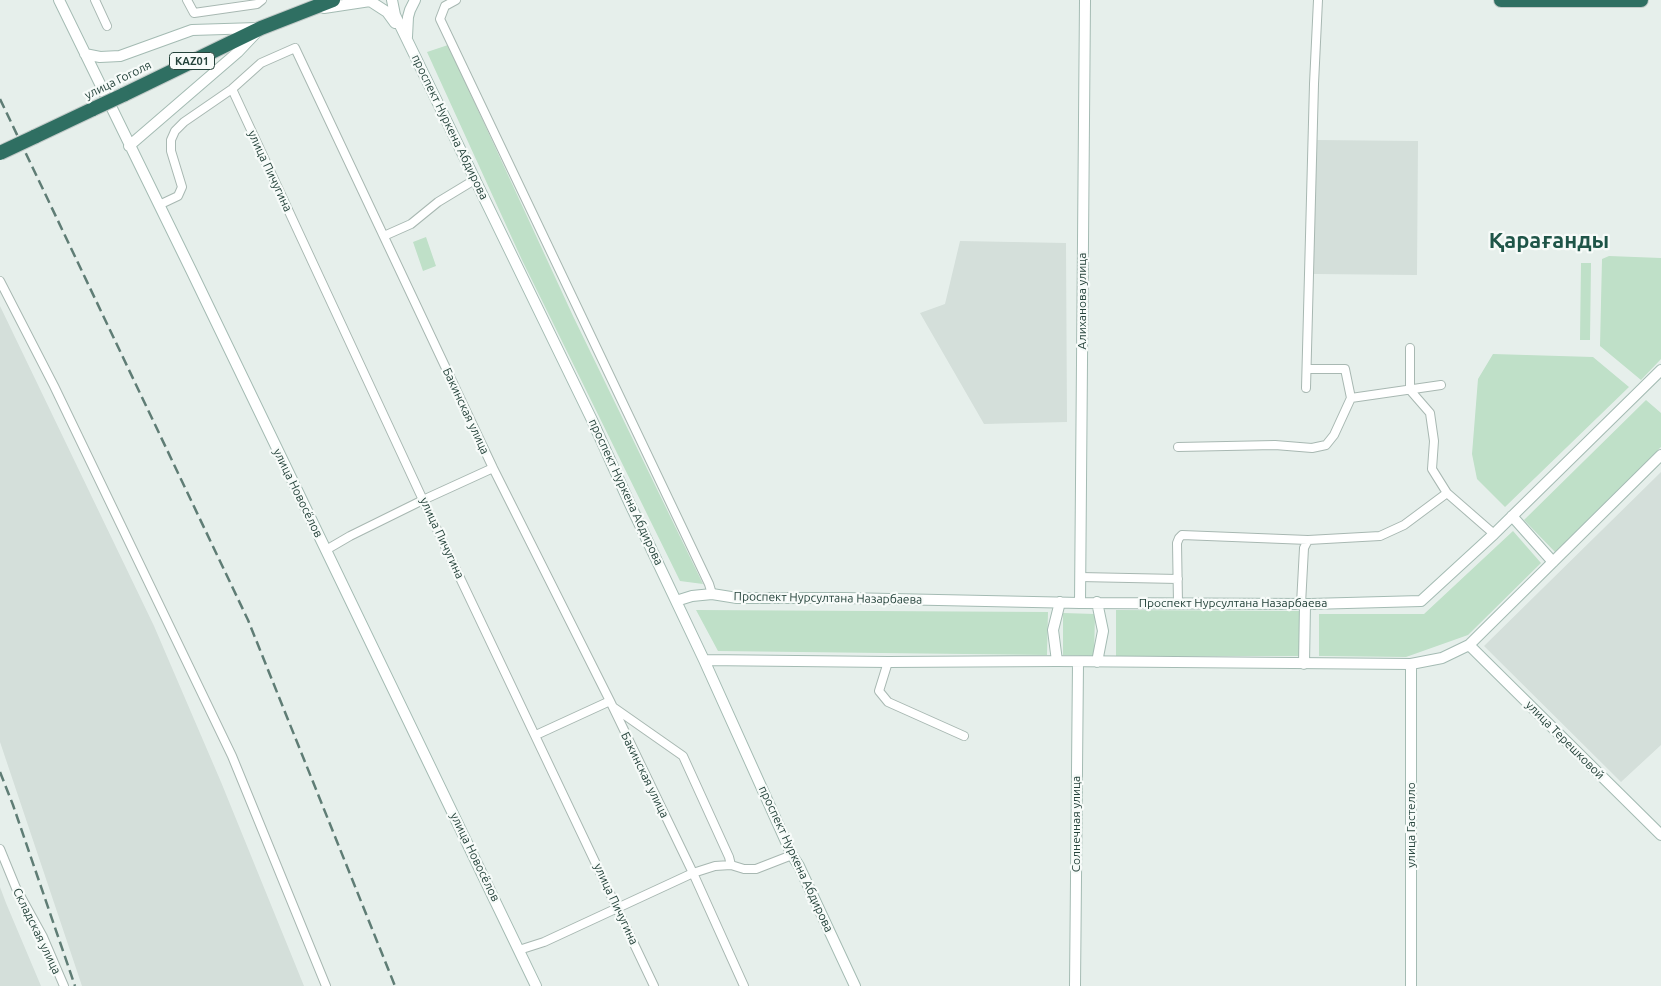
<!DOCTYPE html>
<html>
<head>
<meta charset="utf-8">
<style>
  body { margin:0 }
  canvas { display:block; background:#e6efeb }
</style>
</head>
<body>
<canvas width="1661" height="986"></canvas>
<script>
const context = document.querySelector('canvas').getContext('2d');
context.lineJoin = 'round';
function paint(path, color) {
  context.fillStyle = color;
  context.fill(path, 'evenodd');
}
function poly(rows) {
  const path = new Path2D();
  for (const r of rows) {
    path.moveTo(r[0], r[1]);
    for (let i = 2; i < r.length; i += 2) path.lineTo(r[i], r[i + 1]);
  }
  return path;
}
function stroke(path, color, width, dash) {
  context.strokeStyle = color;
  context.lineWidth = width;
  context.lineCap = dash ? 'butt' : 'round';
  context.setLineDash(dash || []);
  context.stroke(path);
}
function drawText(font, color, halo, rows, align = 'center') {
  context.font = font + ' Ubuntu,sans-serif';
  context.lineWidth = 4.5;
  context.setLineDash([]);
  context.textBaseline = 'middle';
  context.strokeStyle = halo;
  context.fillStyle = color;
  for (const [text, x, y, turn = 0] of rows) {
    context.save();
    context.translate(x, y);
    context.rotate((+turn || 0) * Math.PI / 180);
    context.textAlign = isNaN(turn) ? turn : align;
    if (halo) context.strokeText(text, 0, 0);
    context.fillText(text, 0, 0);
    context.restore();
  }
}
paint(poly([
  [1315,140,1418,141,1417,275,1314,274],
  [960,241,1066,243,1067,422,984,424,920,313,945,304],
  [0,306,154,626,221,782,304,986,82,986,0,742],
  [1661,472,1661,745,1621,782,1484,646],
  [0,887,6,903,41,986,0,986]
]), '#d4dfda');
paint(poly([
  [448,45,573,316,703,584,680,581,522,260,427,52],
  [426,237,436,266,423,271,413,242],
  [1609,256,1661,258,1661,359,1641,380,1600,346,1602,259],
  [1581,263,1591,263,1590,340,1580,340],
  [1493,354,1593,357,1629,387,1505,507,1477,479,1472,454,1478,379],
  [1646,400,1661,413,1661,447,1555,552,1524,520],
  [1513,531,1541,563,1468,635,1406,657,1319,656,1319,614,1424,614],
  [696,610,1048,612,1047,655,718,651],
  [1116,610,1300,611,1299,656,1116,656],
  [1063,613,1095,614,1094,656,1063,655]
]), '#bfe0c8');
const street = poly([
  [95,0,107,26],
  [187,0,194,13,257,4,262,0],
  [456,0,445,6,440,19,709,584,712,594],
  [232,89,423,500,654,986],
  [159,205,178,196,182,187,171,151,171,140,175,131,184,122,232,89,261,63,295,48,493,468,610,701,693,873,744,986],
  [384,236,411,224,438,202,476,179],
  [0,281,54,386,232,756,326,986],
  [1410,348,1410,390,1430,413,1434,441,1432,469,1447,493,1494,534],
  [1307,369,1345,369,1351,398,1441,385],
  [1306,388,1314,84,1318,0],
  [1178,447,1275,445,1312,448,1326,445,1334,435,1351,398],
  [326,550,350,536,423,500,493,468],
  [1080,577,1178,579],
  [1178,603,1177,543,1179,538,1182,535,1308,540],
  [1301,604,1304,548,1308,540,1380,536,1404,525,1447,493],
  [888,662,879,691,888,702,964,736],
  [613,707,683,756,729,857,731,865],
  [536,735,610,701],
  [0,849,16,888,43,937,64,986],
  [519,950,544,942,693,873,715,866,731,865,744,869,756,869,792,855]
]);
const secondary = poly([
  [59,0,191,270,536,986],
  [392,0,395,15,592,420,629,502,704,660,792,855,799,866,855,986],
  [324,8,370,1,387,12,395,23],
  [407,37,408,17,410,10,415,0],
  [85,54,100,57,120,56,192,30,257,28],
  [129,146,238,52,255,34],
  [1512,516,1553,562],
  [676,601,692,596,712,594,737,598,844,598,1080,603,1310,604,1421,601,1494,534,1661,370],
  [1080,603,1085,0],
  [1469,645,1661,835],
  [704,660,888,662,1057,661,1411,664,1442,658,1469,645,1661,455],
  [1057,661,1053,630,1060,602],
  [1097,662,1103,631,1097,602],
  [1304,664,1305,604],
  [1411,664,1411,986],
  [1075,986,1078,663]
]);
const highway = poly([
  [1501,0,1641,0],
  [123,95,261,28,333,0],
  [34,137,93,109]
]);
stroke(street, '#a8b8b2', 10);
stroke(secondary, '#a4bbb3', 12);
stroke(highway, '#c2cac8', 16);
stroke(street, '#fff', 8);
stroke(secondary, '#fff', 10);
stroke(highway, '#2f6f62', 14);
stroke(poly([
  [0,99,248,620,395,986],
  [0,772,13,805,75,986]
]), '#5f7d75', 2.5, [10, 5]);
const highwayBridge = poly([
  [93,109,123,95],
  [0,153,34,137]
]);
stroke(highwayBridge, '#c2cac8', 16, []);
stroke(highwayBridge, '#2f6f62', 14);
for (const [x, y, w] of [
  [192,61,45]
]) {
  const box = new Path2D();
  box.roundRect(x - w / 2, y - 8.5, w, 17, 4);
  context.fillStyle = '#f7fbf9';
  context.fill(box);
  stroke(box, '#24423a', 1);
}
drawText('bold 11px', '#24423a', null, [
  ["KАZ01",192,61]
]);
drawText('12px', '#24423a', '#f7fbf9', [
  ["улица Гоголя",118,80,-26],
  ["проспект Нуркена Абдирова",450,127,64],
  ["улица Пичугина",270,171,65],
  ["Алиханова улица",1082,301,-90],
  ["Бакинская улица",466,411,65],
  ["проспект Нуркена Абдирова",626,492,65],
  ["улица Новосёлов",298,493,64],
  ["улица Пичугина",442,538,65],
  ["Проспект Нурсултана Назарбаева",828,598,1],
  ["Проспект Нурсултана Назарбаева",1233,603],
  ["улица Терешковой",1565,740,45],
  ["Бакинская улица",645,775,64],
  ["Солнечная улица",1076,824,-90],
  ["улица Гастелло",1411,825,-90],
  ["улица Новосёлов",475,857,64],
  ["проспект Нуркена Абдирова",796,859,65],
  ["улица Пичугина",616,904,65],
  ["Складская улица",37,931,64]
]);
drawText('bold 22px', '#1f5548', '#f7fbf9', [
  ["Қарағанды",1549,241]
]);
</script>
</body>
</html>
